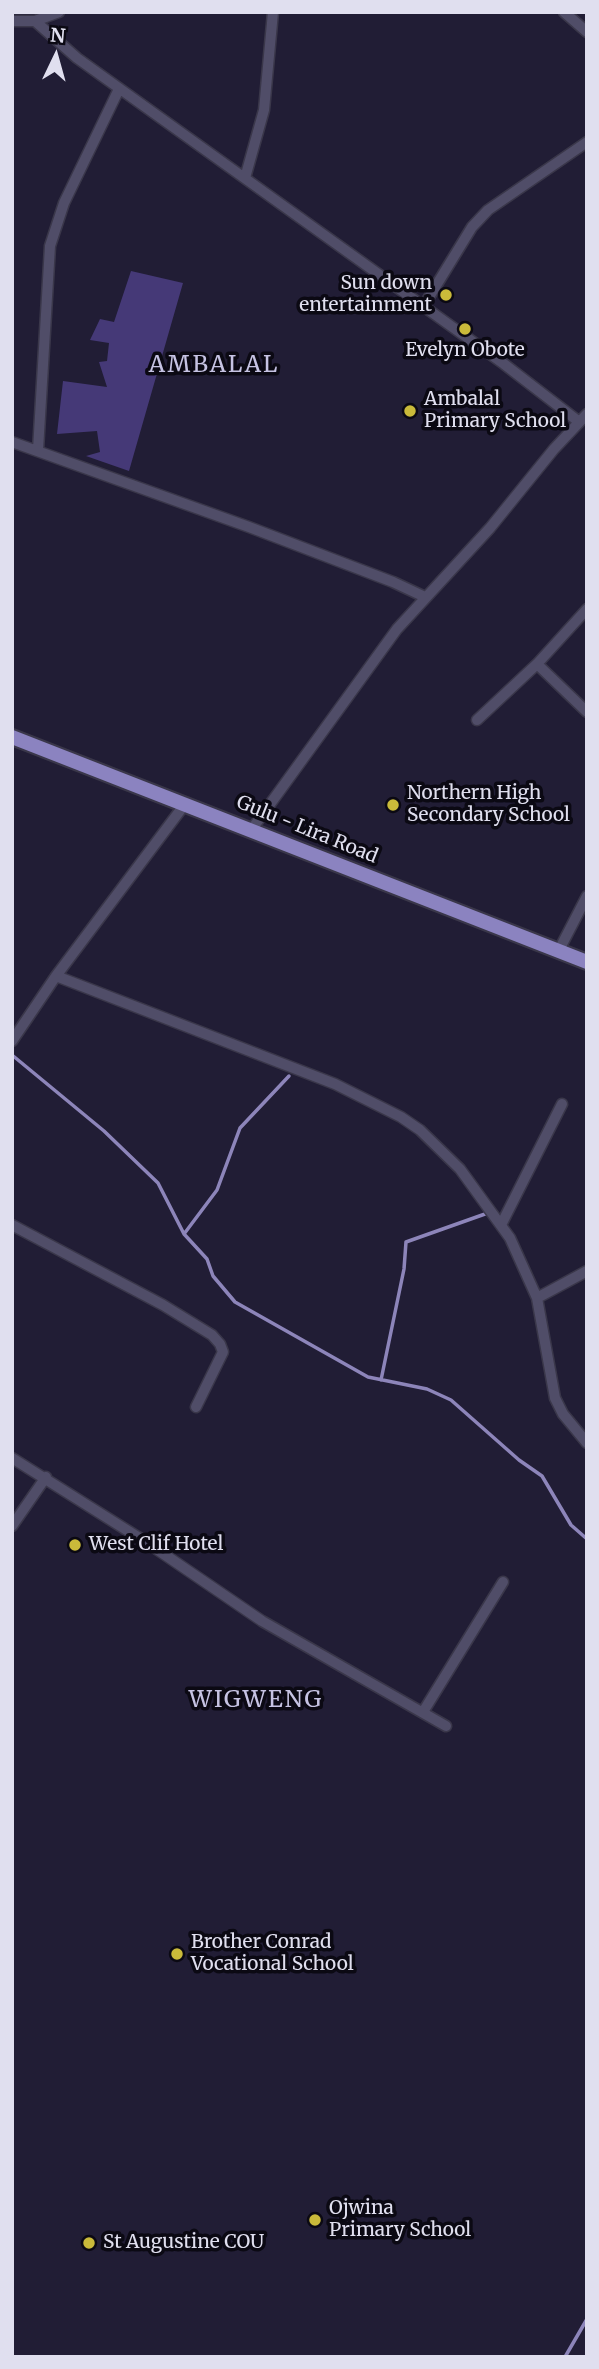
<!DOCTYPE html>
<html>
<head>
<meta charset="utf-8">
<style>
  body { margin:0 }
  #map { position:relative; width:599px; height:2369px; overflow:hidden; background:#211d35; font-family:Merriweather,serif }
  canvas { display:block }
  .frame { position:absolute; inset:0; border:14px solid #e0dfef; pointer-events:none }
  .north { position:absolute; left:21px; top:21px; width:70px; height:70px; -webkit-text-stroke:5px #0b0913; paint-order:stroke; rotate:5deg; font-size:19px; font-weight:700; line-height:28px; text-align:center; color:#e0dfef }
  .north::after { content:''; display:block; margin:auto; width:24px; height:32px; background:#e0dfef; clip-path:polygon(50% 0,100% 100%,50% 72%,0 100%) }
</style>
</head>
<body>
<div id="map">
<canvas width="599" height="2369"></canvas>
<div class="frame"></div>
<div class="north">N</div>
</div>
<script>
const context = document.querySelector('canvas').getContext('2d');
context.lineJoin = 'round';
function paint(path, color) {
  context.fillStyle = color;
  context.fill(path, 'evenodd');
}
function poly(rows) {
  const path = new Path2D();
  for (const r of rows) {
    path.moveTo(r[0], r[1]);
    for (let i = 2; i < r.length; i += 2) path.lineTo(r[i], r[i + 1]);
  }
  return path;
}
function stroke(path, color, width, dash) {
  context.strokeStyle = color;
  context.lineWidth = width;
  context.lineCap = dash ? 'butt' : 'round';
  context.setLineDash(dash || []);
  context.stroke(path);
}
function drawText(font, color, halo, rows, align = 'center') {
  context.font = font + ' Merriweather,serif';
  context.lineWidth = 7;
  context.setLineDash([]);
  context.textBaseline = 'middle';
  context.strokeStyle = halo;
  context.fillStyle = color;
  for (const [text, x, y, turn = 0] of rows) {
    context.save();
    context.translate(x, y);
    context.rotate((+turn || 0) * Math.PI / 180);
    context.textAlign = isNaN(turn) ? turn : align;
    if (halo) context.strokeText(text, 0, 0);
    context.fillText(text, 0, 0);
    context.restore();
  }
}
paint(poly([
  [131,271,183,283,129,471,86,456,100,452,97,431,57,434,63,381,107,387,99,362,107,361,109,343,90,340,100,319,114,322]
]), '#453977');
stroke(poly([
  [12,1055,104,1131,158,1183,184,1234,207,1259,213,1276,235,1302,368,1377,427,1389,451,1400,519,1460,542,1476,571,1525,587,1539],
  [184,1234,217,1190,240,1128,289,1076],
  [381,1380,404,1269,406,1242,485,1214],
  [565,2357,587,2319]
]), '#8d85ba', 3.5);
const minor = poly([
  [564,12,587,32],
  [12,21,35,21,77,58,504,364,578,421],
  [35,21,59,12],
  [245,178,264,110,273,12],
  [423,307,472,227,488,210,587,142],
  [12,442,249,527,393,582,425,597],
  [38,450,50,246,64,203,119,89],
  [537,664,587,712],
  [477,720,537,664,587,609],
  [252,829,397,629,490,528,554,449,587,414],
  [558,952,587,896],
  [56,976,335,1084,401,1117,420,1130,460,1169,510,1238,537,1298,555,1398,563,1414,587,1443],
  [12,1041,56,976,185,804],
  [502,1223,562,1104],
  [12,1225,163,1305,212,1335,220,1344,223,1352,196,1407],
  [537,1298,587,1271],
  [12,1458,149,1544,262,1621,446,1726],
  [12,1526,46,1477],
  [423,1712,503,1582]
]);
const primary = poly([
  [12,737,587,962]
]);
stroke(minor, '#3a374a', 13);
stroke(primary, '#3a374a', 18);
stroke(minor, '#504d68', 10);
stroke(primary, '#8b83c0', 14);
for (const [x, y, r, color] of [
  [446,295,7,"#caba3a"],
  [465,329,7,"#caba3a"],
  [410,411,7,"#caba3a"],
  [393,805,7,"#caba3a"],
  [75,1545,7,"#caba3a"],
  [177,1954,7,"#caba3a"],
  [315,2220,7,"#caba3a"],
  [89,2243,7,"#caba3a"]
]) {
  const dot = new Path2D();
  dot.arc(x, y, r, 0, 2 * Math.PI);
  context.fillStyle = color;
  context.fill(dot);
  stroke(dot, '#0b0913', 2.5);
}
drawText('19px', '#e0dfef', '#0b0913', [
  ["Sun down",432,284,"right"],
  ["entertainment",432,306,"right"],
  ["Evelyn Obote",465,351,"center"],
  ["Ambalal",424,400],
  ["Primary School",424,422],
  ["Northern High",407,794],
  ["Secondary School",407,816],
  ["West Clif Hotel",89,1545],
  ["Brother Conrad",191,1943],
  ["Vocational School",191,1965],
  ["Ojwina",329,2209],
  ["Primary School",329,2231],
  ["St Augustine COU",103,2243]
], 'left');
drawText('19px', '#e0dfef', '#0b0913', [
  ["Gulu - Lira Road",307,830,22]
]);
context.letterSpacing = '2px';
drawText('23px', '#c6c3e3', '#0b0913', [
  ["AMBALAL",214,365],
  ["WIGWENG",256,1700]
]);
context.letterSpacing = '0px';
</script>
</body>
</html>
